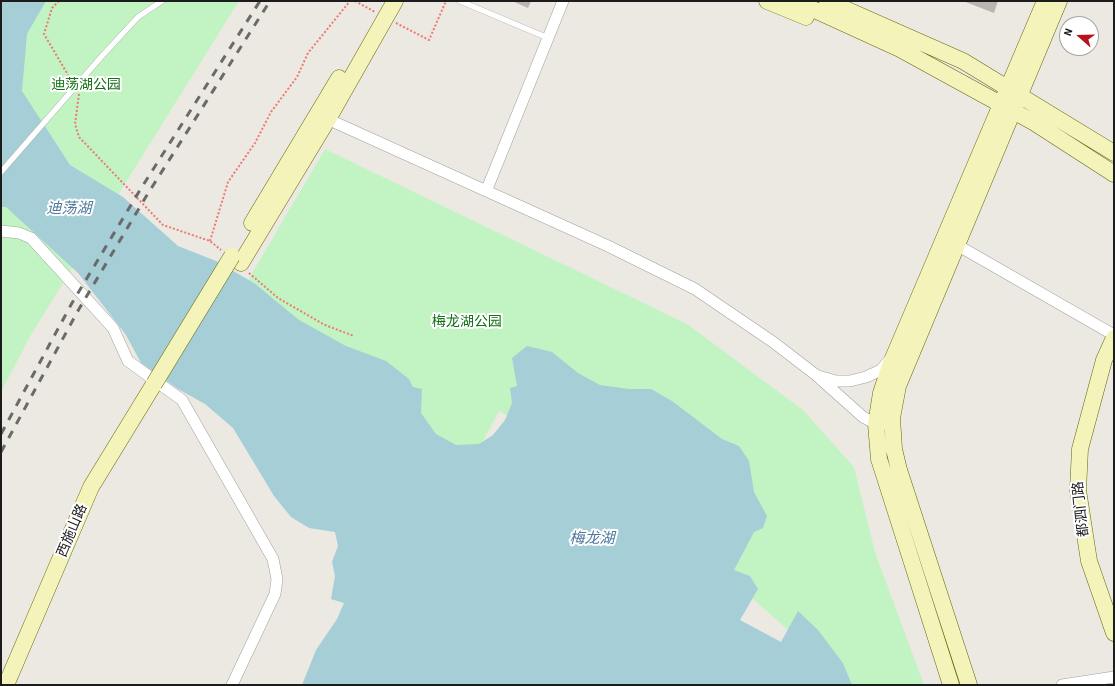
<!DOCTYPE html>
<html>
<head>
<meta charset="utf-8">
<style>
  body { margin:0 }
  #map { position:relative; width:1115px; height:686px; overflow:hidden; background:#ece9e2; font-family:"Source Sans 3",sans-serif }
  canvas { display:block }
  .frame { position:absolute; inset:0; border:2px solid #1c1c1c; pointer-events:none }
  .north { position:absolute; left:1059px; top:16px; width:40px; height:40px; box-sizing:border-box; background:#fff; border:1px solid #a4a4a4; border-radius:50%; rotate:290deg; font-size:11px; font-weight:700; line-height:16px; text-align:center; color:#1c1c1c }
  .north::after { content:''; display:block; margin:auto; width:14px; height:18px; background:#b7111a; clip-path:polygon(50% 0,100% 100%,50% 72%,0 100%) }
</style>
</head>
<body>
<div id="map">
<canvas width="1115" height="686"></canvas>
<div class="frame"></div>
<div class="north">N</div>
</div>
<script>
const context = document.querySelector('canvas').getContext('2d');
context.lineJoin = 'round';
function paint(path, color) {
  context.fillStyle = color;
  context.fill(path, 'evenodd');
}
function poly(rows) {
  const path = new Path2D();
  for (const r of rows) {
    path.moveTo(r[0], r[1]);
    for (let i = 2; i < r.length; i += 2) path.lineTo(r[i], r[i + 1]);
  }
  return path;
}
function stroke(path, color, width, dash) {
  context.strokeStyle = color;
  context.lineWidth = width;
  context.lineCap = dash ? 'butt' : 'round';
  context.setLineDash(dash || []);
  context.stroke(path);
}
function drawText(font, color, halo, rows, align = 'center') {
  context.font = font + ' "Source Sans 3","Noto Sans SC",sans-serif';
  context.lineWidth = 4;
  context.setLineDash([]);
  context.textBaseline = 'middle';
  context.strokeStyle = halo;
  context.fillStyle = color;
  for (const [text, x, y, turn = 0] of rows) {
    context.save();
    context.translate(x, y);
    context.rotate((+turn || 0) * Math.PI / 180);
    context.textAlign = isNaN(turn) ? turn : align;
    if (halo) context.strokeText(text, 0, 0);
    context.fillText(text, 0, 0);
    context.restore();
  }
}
paint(poly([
  [1,1,239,1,32,333,1,392],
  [325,149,687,324,803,410,854,467,875,552,924,685,832,685,828,665,721,571,566,451,499,411,479,449,448,453,241,292]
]), '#c2f4c3');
paint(poly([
  [1,1,46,1,27,34,22,91,70,165,123,197,178,246,216,261,254,283,299,320,346,346,386,361,409,379,413,387,422,389,421,413,436,434,456,445,479,444,493,435,505,420,512,403,510,388,517,386,512,358,527,346,552,352,578,373,600,385,629,389,651,389,672,401,722,439,739,446,749,461,754,492,767,516,763,528,754,532,734,570,750,576,758,589,740,620,781,642,798,611,818,630,843,663,852,685,302,685,316,650,337,619,344,603,331,599,335,576,332,562,338,546,335,532,309,528,291,517,274,496,233,428,205,404,178,389,141,363,126,335,78,273,6,207,1,207]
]), '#a6ced7');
paint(poly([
  [512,1,531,1,528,8],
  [963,1,998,1,994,13]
]), '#bcb4af');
const lane = poly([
  [460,1,548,38],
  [102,56,138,17,162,1]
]);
const street = poly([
  [323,117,608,246,695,289,773,342,816,375,863,417,876,424,882,424],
  [487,189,563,1],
  [1,231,19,233,31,238,113,328,128,361,182,400,273,559,277,579,275,594,232,685],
  [957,245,1114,335],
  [818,376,836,381,850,381,866,377,881,370,890,359],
  [1062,685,1114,677]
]);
const secondary = poly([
  [767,1,806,17],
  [795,1,900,49,1035,123,1114,174],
  [827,1,963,61,1114,153],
  [252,223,339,78],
  [241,263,328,119,395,1],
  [1114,338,1104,360,1080,449,1078,490,1089,561,1114,633],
  [6,685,91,487,154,384],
  [951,685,879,459,876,424,881,393,891,363,1045,1],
  [969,685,899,470,894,449,892,418,898,386,1059,1]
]);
stroke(lane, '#a0a0a0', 6);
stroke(street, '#a0a0a0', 12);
stroke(secondary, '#63680e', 17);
stroke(poly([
  [59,1,52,8,44,34,71,80],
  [355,1,375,12],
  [396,23,429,40,446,1],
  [79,94,75,124,79,137,163,225,210,241,221,250],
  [210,241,228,182,255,143,271,112,297,77,308,53,350,1],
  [249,273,278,298,325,325,354,336]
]), '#ed7973', 2, [2, 2]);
stroke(lane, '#fff', 5.5);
stroke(street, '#fff', 11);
stroke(secondary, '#f3f3ba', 16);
stroke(poly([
  [1,434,72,303,140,190,260,1],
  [1,452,79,309,147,195,270,1]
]), '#6a6a6a', 3, [8, 8]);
const laneBridge = poly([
  [1,172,102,56]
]);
const secondaryBridge = poly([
  [154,384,232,256]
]);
stroke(laneBridge, '#a0a0a0', 6, []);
stroke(secondaryBridge, '#63680e', 17, []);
stroke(laneBridge, '#fff', 5.5);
stroke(secondaryBridge, '#f3f3ba', 16);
drawText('14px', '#147017', '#fff', [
  ["迪荡湖公园",86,86],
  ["梅龙湖公园",467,323]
]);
drawText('14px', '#1c1c1c', '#fff', [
  ["都泗门路",1082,509,-96],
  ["西施山路",73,531,-67]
]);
drawText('italic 15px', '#4e799c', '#fff', [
  ["迪荡湖",69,210],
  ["梅龙湖",592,540]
]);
</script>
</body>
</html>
